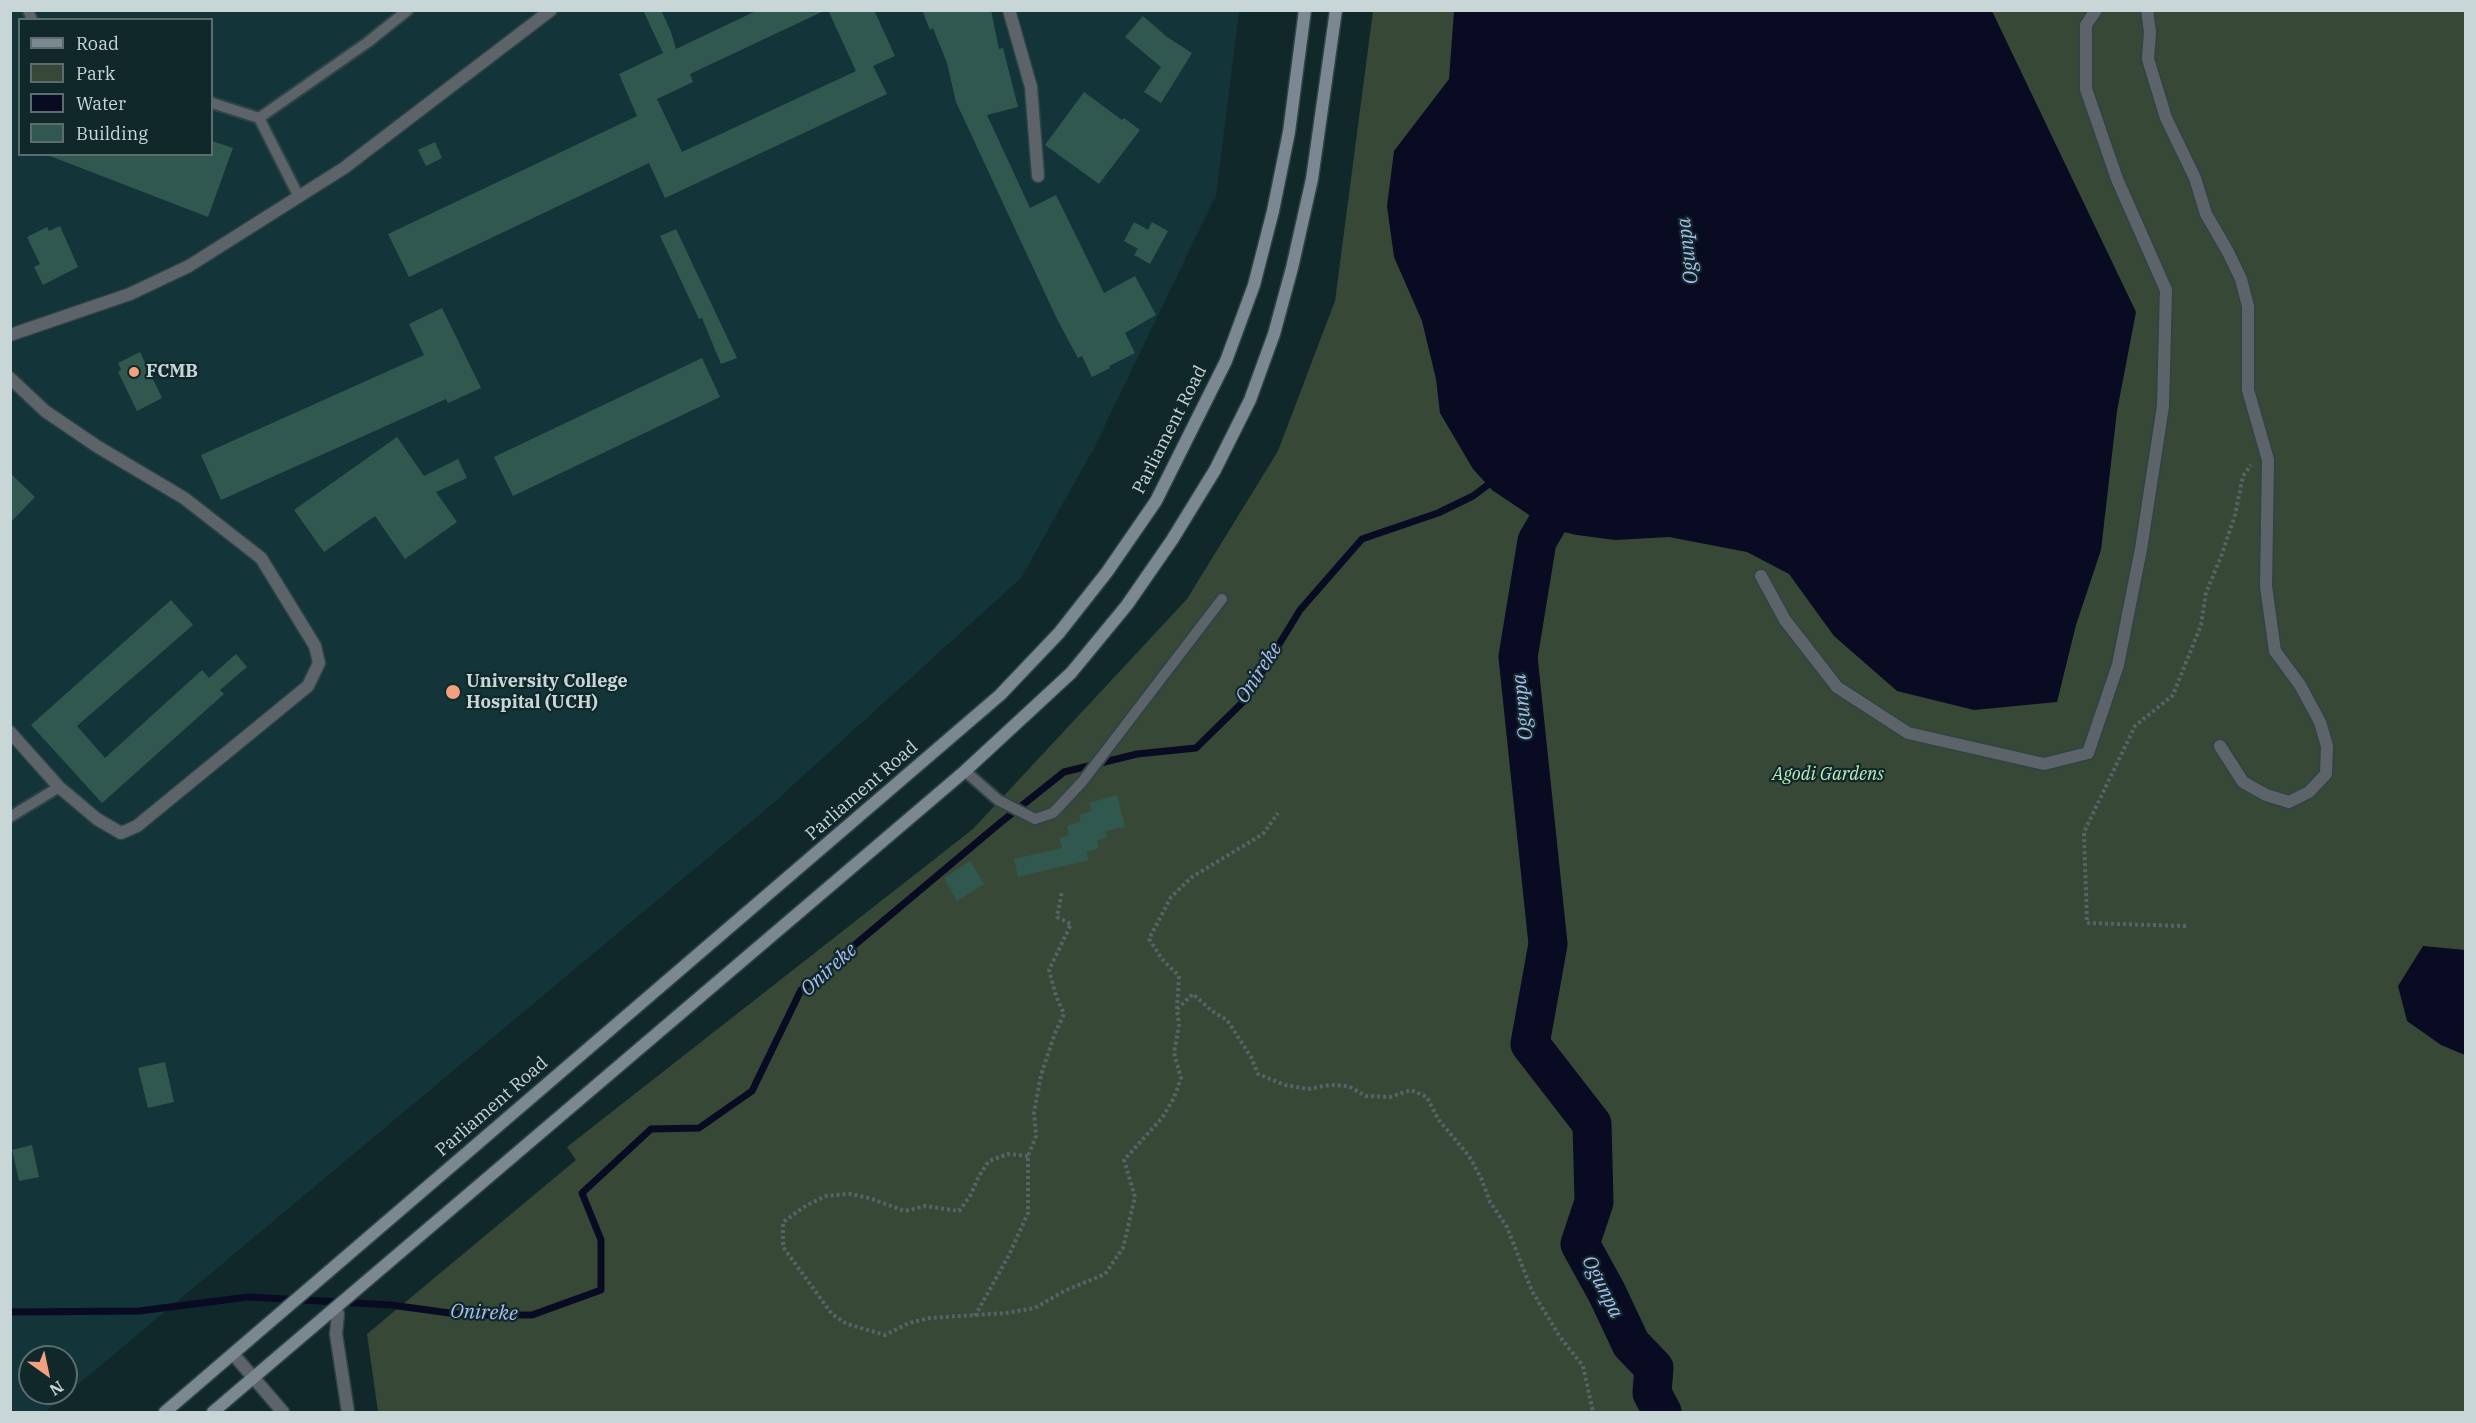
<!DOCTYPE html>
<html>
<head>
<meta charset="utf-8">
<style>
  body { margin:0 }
  #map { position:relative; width:2476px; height:1423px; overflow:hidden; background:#11282b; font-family:"IBM Plex Serif",serif }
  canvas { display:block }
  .frame { position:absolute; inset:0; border:12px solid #c8d6d8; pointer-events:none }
  .legend { position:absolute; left:18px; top:18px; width:195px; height:138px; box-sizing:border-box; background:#11282b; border:2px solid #5a6e70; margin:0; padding:8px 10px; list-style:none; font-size:18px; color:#c8d6d8 }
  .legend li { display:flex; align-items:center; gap:12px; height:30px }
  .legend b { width:30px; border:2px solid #5a6e70 }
  .north { position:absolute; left:18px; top:1345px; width:60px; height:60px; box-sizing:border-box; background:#11282b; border:2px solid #5a6e70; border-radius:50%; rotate:147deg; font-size:16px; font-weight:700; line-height:24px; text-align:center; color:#c8d6d8 }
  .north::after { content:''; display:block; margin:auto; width:21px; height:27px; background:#f1a17d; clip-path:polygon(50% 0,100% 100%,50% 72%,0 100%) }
</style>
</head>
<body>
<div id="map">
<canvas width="2476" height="1423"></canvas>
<div class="frame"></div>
<ul class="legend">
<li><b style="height:8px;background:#7b8891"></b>Road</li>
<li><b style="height:16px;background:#384836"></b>Park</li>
<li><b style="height:16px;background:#080b22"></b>Water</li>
<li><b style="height:16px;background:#31584e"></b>Building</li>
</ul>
<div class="north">N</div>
</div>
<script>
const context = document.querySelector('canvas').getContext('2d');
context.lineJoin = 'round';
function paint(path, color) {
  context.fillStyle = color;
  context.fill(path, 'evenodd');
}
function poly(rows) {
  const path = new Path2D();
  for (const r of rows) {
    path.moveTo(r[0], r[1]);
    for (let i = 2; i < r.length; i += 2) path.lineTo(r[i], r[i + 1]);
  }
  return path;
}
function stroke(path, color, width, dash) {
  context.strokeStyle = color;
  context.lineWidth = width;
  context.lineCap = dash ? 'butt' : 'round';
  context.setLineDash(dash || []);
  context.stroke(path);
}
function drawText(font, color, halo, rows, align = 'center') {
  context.font = font + ' "IBM Plex Serif",serif';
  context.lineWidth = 4.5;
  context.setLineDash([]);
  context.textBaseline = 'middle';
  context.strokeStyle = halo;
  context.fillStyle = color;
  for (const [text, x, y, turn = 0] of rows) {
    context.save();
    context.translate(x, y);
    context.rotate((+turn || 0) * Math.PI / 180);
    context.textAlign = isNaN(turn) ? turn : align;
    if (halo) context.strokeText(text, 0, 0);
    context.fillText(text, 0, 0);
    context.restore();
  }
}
paint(poly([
  [10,11,1239,11,1216,195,1094,448,1021,578,771,805,45,1412,10,1412],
  [20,20,212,20,212,154,20,154],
  [30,1357,66,1357,66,1393,30,1393]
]), '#133439');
paint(poly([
  [1373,11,2465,11,2465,1412,378,1412,367,1334,576,1160,567,1147,973,829,1187,599,1278,451,1335,301]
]), '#384836');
paint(poly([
  [1454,11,1992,11,2136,312,2117,411,2101,550,2076,625,2057,702,1974,710,1897,691,1834,636,1789,574,1747,552,1669,537,1615,540,1577,535,1550,529,1492,490,1473,469,1440,413,1436,379,1422,321,1394,257,1387,206,1394,151,1449,79],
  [2423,946,2465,950,2465,1055,2441,1045,2407,1021,2398,986]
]), '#080b22');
stroke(poly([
  [10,1312,139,1311,248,1297,391,1305,464,1315,532,1315,601,1290,601,1240,582,1193,651,1129,699,1128,752,1091,801,990,1000,823,1064,772,1137,754,1196,748,1245,700,1300,610,1362,539,1438,513,1473,496,1493,481]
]), '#080b22', 7);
stroke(poly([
  [1572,481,1537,541,1518,657,1548,944,1530,1044,1592,1124,1594,1202,1580,1244,1607,1293,1631,1344,1654,1368,1652,1393,1662,1412]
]), '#080b22', 39);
paint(poly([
  [643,10,661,10,671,32,676,49,758,10,826,10,690,74,693,82,657,99,682,152,856,71,828,10,874,10,895,56,873,66,887,94,665,198,649,163,409,277,388,234,637,116,619,74,663,53],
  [922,10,991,10,999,49,1003,48,1018,107,987,115,1030,208,1056,195,1104,293,1135,276,1156,315,1125,333,1135,353,1109,366,1110,368,1092,377,1082,356,1078,358,1057,319,956,102,947,63,933,28,930,30],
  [1143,16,1167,37,1192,53,1161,103,1144,92,1161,67,1125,37],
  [1084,92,1122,120,1124,118,1140,130,1099,184,1045,145],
  [212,141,233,148,208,217,50,156,212,154],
  [435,142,442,158,426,166,418,150],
  [1134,222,1148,230,1152,222,1168,231,1150,264,1134,255,1138,249,1124,241],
  [60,226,78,267,43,285,34,267,40,264,27,237,47,227,49,231],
  [676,229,737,358,721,364,702,318,699,319,660,236],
  [442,308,481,388,448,403,446,399,221,500,201,455,424,355,409,324],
  [140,352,162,398,137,411,118,372,121,370,118,363],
  [702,358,720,397,513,496,494,457],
  [397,437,424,476,458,459,467,478,436,492,457,522,405,559,375,516,324,552,294,510],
  [10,473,35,497,10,523],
  [171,600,193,625,77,726,105,758,202,670,209,678,236,654,247,667,220,690,224,694,102,803,31,725],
  [1117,795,1125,827,1106,831,1107,837,1097,841,1099,848,1086,852,1089,860,1018,877,1014,859,1062,848,1059,838,1069,835,1067,826,1081,821,1079,815,1092,811,1089,803],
  [970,861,984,884,957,901,944,878],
  [165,1062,174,1102,148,1108,138,1068],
  [32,1145,39,1177,19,1181,12,1150]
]), '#31584e');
const service = poly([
  [28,10,32,20],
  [212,103,259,118,298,195],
  [259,118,368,42,408,10],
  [965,771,998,800,1035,819,1053,813,1082,782,1222,599],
  [10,817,59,787]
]);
const minor = poly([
  [1009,10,1031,87,1038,176],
  [2147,10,2150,32,2148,59,2166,118,2195,178,2206,214,2228,252,2241,279,2248,306,2248,390,2268,460,2266,586,2275,651,2300,685,2320,722,2327,746,2326,774,2309,792,2289,802,2266,795,2243,782,2220,746],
  [10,335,130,294,189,266,344,168,551,10],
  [10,378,45,411,98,447,184,498,261,558,315,646,319,663,308,686,137,826,121,833,97,819,59,787,10,732],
  [1761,576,1785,620,1837,687,1908,733,2044,764,2088,753,2118,665,2141,549,2163,406,2166,290,2117,179,2086,89,2086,25,2096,10],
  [331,1312,338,1314,336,1334,348,1412],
  [233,1354,283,1412]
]);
const secondary = poly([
  [165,1412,1000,695,1059,633,1107,572,1156,501,1226,361,1254,285,1273,211,1289,132,1305,10],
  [213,1412,965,771,1071,673,1127,605,1172,540,1215,470,1250,400,1274,334,1292,268,1312,179,1336,10]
]);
stroke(service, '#2e4447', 14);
stroke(minor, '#2e4447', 15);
stroke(secondary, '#2e4447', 15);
stroke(poly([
  [2186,926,2087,923,2084,832,2135,726,2173,695,2201,625,2206,593,2222,554,2235,515,2243,476,2251,465],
  [1177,1009,1179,976,1162,959,1149,939,1171,897,1192,877,1263,834,1278,813],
  [1028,1156,1008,1154,989,1161,979,1176,970,1196,959,1211,925,1206,905,1211,869,1198,850,1194,826,1196,807,1205,783,1222,783,1247,832,1314,847,1324,885,1335,909,1323,930,1318,1006,1313,1035,1308,1064,1291,1105,1274,1123,1248,1135,1197,1124,1160,1162,1118,1174,1098,1181,1078,1174,1053,1179,1025,1177,1009,1193,994,1212,1011,1227,1020,1251,1057,1258,1074,1285,1085,1308,1089,1330,1085,1348,1086,1366,1096,1390,1097,1411,1090,1427,1097,1438,1119,1469,1156,1481,1178,1490,1202,1507,1227,1532,1291,1560,1337,1583,1366,1593,1412],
  [975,1316,1009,1255,1028,1213,1028,1156,1036,1136,1034,1112,1041,1075,1055,1033,1064,1014,1056,996,1049,970,1071,924,1057,917,1062,891]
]), '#526669', 4, [3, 3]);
stroke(service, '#5c6469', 10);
stroke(minor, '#5c6469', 12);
stroke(secondary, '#7b8891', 12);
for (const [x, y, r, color] of [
  [134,372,6,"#f1a17d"],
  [453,692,8,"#f1a17d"]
]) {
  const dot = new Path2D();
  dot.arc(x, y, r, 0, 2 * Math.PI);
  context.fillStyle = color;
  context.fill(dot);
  stroke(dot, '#11282b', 2);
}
drawText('bold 18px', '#c8d6d8', '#11282b', [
  ["FCMB",146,372],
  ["University College",466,682],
  ["Hospital (UCH)",466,703]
], 'left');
drawText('18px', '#c8d6d8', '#11282b', [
  ["Parliament Road",1170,430,-63],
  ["Parliament Road",862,791,-41],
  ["Parliament Road",492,1107,-41]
]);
drawText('italic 18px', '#c0eabb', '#11282b', [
  ["Agodi Gardens",1828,775]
]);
drawText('italic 20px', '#adbcf1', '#11282b', [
  ["Ogunpa",1688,251,-97],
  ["Onireke",1259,673,-57],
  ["Ogunpa",1523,707,-96],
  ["Onireke",829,970,-42],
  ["Ogunpa",1602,1287,63],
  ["Onireke",484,1313,2]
]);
</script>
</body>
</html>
